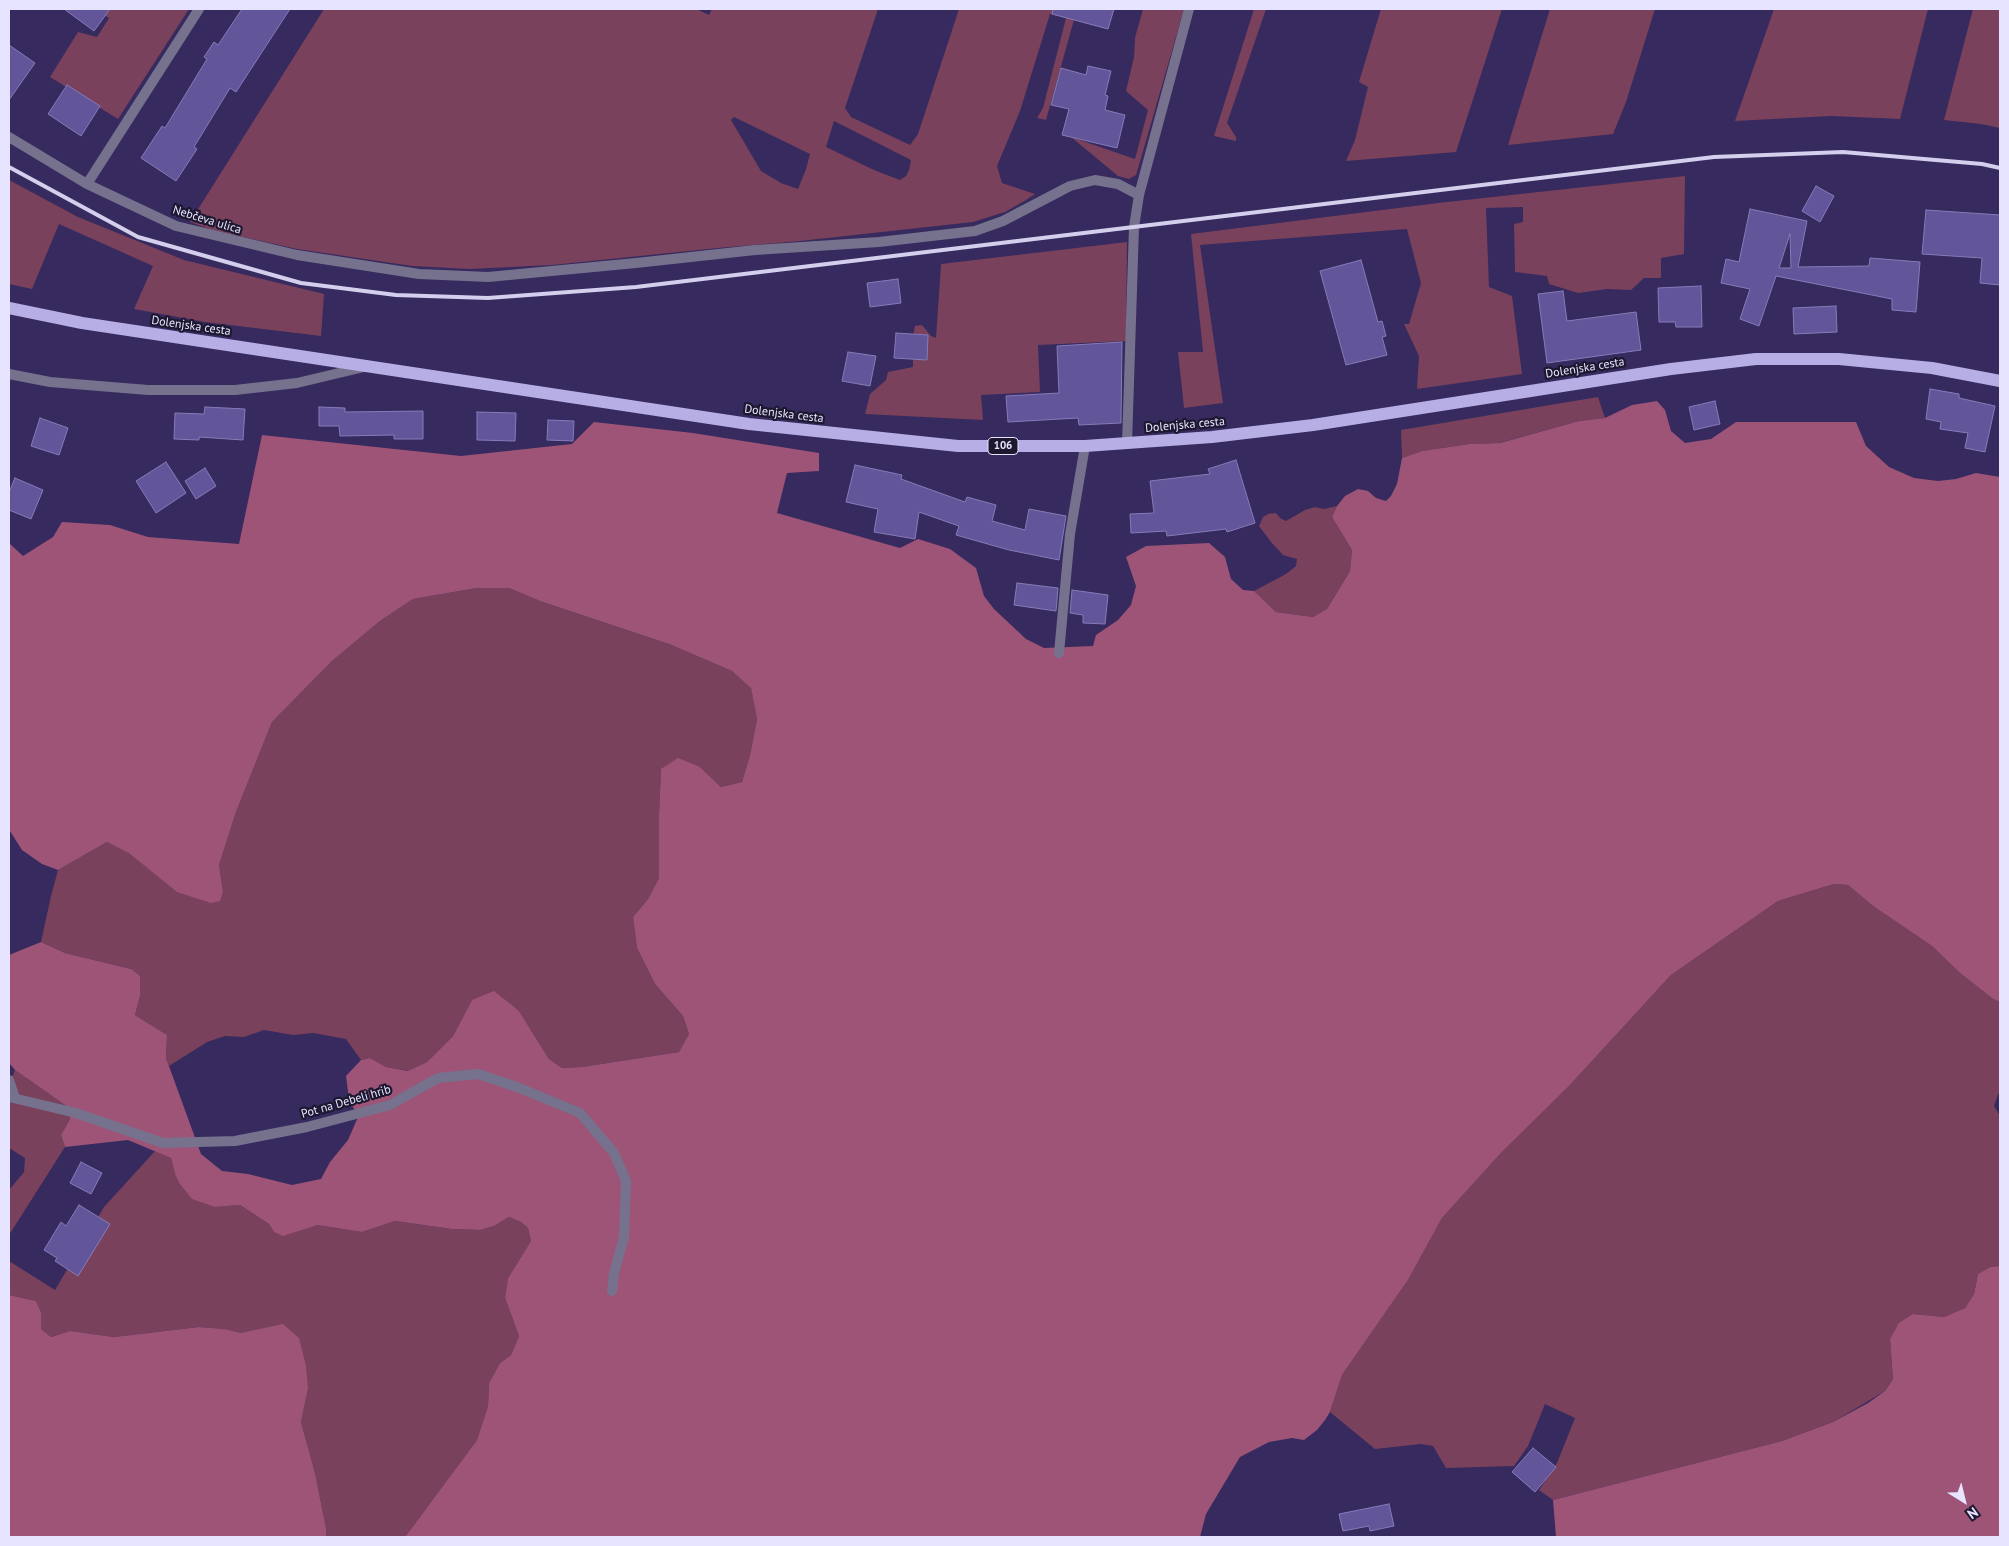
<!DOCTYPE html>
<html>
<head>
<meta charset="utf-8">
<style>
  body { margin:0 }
  #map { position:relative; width:2009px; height:1546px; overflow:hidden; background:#362a5f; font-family:"PT Sans",sans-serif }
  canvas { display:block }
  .frame { position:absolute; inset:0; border:10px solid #e7e4ff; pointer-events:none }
  .north { position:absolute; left:1939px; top:1476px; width:50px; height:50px; -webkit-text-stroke:4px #1d1830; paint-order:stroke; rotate:144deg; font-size:14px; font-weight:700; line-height:20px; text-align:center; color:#e7e4ff }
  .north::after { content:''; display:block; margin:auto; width:18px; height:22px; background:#e7e4ff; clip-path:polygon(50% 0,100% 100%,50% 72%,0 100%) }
</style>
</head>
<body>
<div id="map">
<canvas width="2009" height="1546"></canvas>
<div class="frame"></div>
<div class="north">N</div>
</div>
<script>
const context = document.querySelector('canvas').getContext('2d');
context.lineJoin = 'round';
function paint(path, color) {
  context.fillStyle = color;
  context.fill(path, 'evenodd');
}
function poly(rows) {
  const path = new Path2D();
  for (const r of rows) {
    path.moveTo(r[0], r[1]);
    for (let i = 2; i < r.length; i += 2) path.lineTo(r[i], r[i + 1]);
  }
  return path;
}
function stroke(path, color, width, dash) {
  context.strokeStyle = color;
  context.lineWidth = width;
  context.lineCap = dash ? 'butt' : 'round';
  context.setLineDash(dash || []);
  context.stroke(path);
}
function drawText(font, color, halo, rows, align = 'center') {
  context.font = font + ' "PT Sans",sans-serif';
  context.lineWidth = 4.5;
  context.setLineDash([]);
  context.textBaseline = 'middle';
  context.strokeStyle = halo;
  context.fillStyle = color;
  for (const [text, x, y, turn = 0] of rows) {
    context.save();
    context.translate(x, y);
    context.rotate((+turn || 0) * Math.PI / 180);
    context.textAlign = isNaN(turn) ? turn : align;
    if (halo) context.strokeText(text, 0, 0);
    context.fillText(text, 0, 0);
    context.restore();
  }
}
paint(poly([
  [94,9,189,9,118,119,50,77,78,32,97,37,109,18],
  [324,9,696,9,709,15,712,9,878,9,845,108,851,117,910,145,918,134,959,9,1077,9,1046,120,1037,118,1043,108,1066,18,1050,14,1020,111,997,166,1002,183,1035,194,1026,200,1005,212,973,222,800,241,718,248,552,265,470,269,412,266,297,249,212,230,190,222],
  [734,117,810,154,806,169,798,189,781,183,761,171,731,120],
  [834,121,911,160,909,170,906,176,900,180,874,170,826,147],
  [1143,9,1184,9,1139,165,1136,175,1129,179,1118,176,1071,137,1135,159,1148,110,1126,91,1134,57,1135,38],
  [1254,9,1266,9,1227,123,1236,137,1236,141,1214,136],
  [1381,9,1502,9,1456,152,1346,161,1355,140,1368,87,1359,82],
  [1550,9,1655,9,1626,102,1613,134,1508,145],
  [1774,9,1928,9,1900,119,1831,116,1735,121],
  [1973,9,2000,9,2000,128,1981,124,1944,120],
  [1685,176,1684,254,1661,258,1661,278,1644,278,1631,290,1607,289,1578,293,1549,284,1547,276,1515,272,1514,224,1523,222,1523,207,1486,208,1489,287,1512,296,1522,374,1417,389,1419,356,1404,324,1409,324,1421,283,1407,229,1200,245,1223,403,1184,408,1178,352,1203,352,1191,234,1438,203],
  [9,180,78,217,184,260,324,294,321,336,205,322,134,309,153,266,59,224,32,289,9,284],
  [1127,242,1126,341,1038,345,1040,392,981,395,983,420,865,414,870,394,886,380,888,372,913,367,913,336,915,326,922,325,931,336,936,338,941,264],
  [1598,397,1605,418,1579,421,1499,443,1469,444,1422,451,1402,458,1401,430],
  [1337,506,1332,517,1352,550,1350,571,1327,609,1313,617,1276,612,1254,591,1286,574,1296,566,1297,559,1283,555,1271,542,1259,526,1263,517,1268,514,1276,513,1280,518,1286,521,1305,510,1315,507,1324,509],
  [477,588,509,588,540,601,669,644,732,671,751,687,757,719,750,755,742,782,721,787,700,767,661,769,659,815,659,878,648,899,633,917,637,948,655,984,683,1016,689,1034,679,1052,582,1067,562,1068,549,1059,519,1011,472,1000,453,1036,427,1062,409,1071,386,1067,370,1058,361,1060,346,1039,313,1033,293,1035,264,1030,244,1037,225,1036,207,1042,169,1066,166,1058,167,1035,135,1015,140,996,131,969,65,953,41,942,51,896,58,870,107,842,129,852,153,871,223,891,219,865,236,812,272,722,332,661,380,621,413,599],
  [1834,884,1848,885,1873,906,1932,946,1960,973,1993,999,2000,1002,2000,1093,1998,1094,1994,1106,2000,1116,2000,1266,1990,1267,1978,1274,1974,1294,1965,1308,1944,1317,1913,1314,1890,1339,1893,1379,1885,1391,1833,1422,1782,1441,1553,1500,1539,1490,1557,1463,1575,1418,1545,1404,1528,1446,1514,1466,1446,1468,1433,1446,1421,1444,1375,1449,1330,1412,1342,1375,1408,1280,1442,1218,1501,1153,1569,1086,1671,975,1778,901],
  [15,1070,65,1105,70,1119,61,1135,65,1147,9,1235,9,1190,24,1172,25,1158,9,1148,9,1084],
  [155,1151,171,1158,175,1174,215,1207,240,1205,269,1224,274,1232,317,1225,362,1232,395,1221,452,1229,480,1230,494,1226,509,1217,521,1222,528,1228,531,1241,508,1278,505,1298,519,1336,511,1355,500,1363,489,1383,488,1406,477,1440,405,1537,326,1537,326,1528,315,1473,301,1422,308,1389,241,1333,225,1329,199,1327,114,1337,70,1331,51,1337,41,1329,41,1312,36,1301,9,1295,9,1261,55,1290,104,1207]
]), '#79415b');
paint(poly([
  [1657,401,1665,410,1671,431,1685,443,1711,439,1736,422,1856,422,1866,446,1889,467,1914,478,1938,481,1956,479,1976,473,2000,477,2000,1002,1993,999,1960,973,1932,946,1873,906,1848,885,1834,884,1778,901,1671,975,1569,1086,1501,1153,1442,1218,1408,1280,1342,1375,1330,1412,1325,1420,1317,1430,1304,1440,1292,1438,1269,1442,1240,1457,1206,1514,1200,1537,405,1537,477,1440,488,1406,489,1383,500,1363,511,1355,519,1336,505,1298,508,1278,531,1241,528,1228,521,1222,509,1217,494,1226,480,1230,452,1229,395,1221,362,1232,317,1225,283,1236,274,1232,269,1224,240,1205,215,1207,192,1199,180,1184,175,1174,171,1158,128,1140,65,1147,61,1135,70,1119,65,1105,15,1070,9,1063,9,955,41,942,65,953,131,969,140,976,140,996,135,1015,167,1035,166,1058,201,1154,222,1171,248,1174,292,1185,321,1179,330,1162,348,1140,358,1117,349,1099,346,1076,361,1060,370,1058,386,1067,408,1071,427,1062,453,1036,472,1000,494,991,519,1011,549,1059,562,1068,582,1067,679,1052,689,1034,683,1016,655,984,637,948,633,917,648,899,659,878,659,815,661,769,678,758,700,767,721,787,742,782,750,755,757,719,751,688,732,671,669,644,540,601,509,588,477,588,413,599,380,621,332,661,272,722,236,812,219,865,223,891,220,901,211,903,177,892,129,853,107,842,58,870,42,864,22,850,10,831,9,807,9,543,23,556,53,537,62,522,110,525,148,537,239,544,262,435,461,456,572,444,594,422,693,433,819,453,819,471,787,473,777,513,900,548,918,539,950,549,976,568,984,596,994,609,1026,639,1044,648,1093,646,1096,635,1118,620,1131,605,1136,586,1126,557,1146,546,1209,543,1225,557,1231,579,1243,590,1254,591,1276,612,1313,617,1327,609,1350,571,1352,550,1332,517,1337,506,1345,496,1358,489,1368,491,1376,498,1386,501,1391,496,1397,484,1402,458,1422,451,1469,444,1500,443,1579,421,1605,418,1632,405],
  [2000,1266,2000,1537,1556,1537,1553,1500,1782,1441,1833,1422,1868,1403,1885,1391,1893,1379,1890,1339,1899,1323,1913,1314,1944,1317,1965,1308,1974,1294,1978,1274,1990,1267],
  [9,1295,36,1301,41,1312,41,1329,51,1337,70,1331,114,1337,199,1327,225,1329,241,1333,283,1324,299,1338,306,1366,308,1389,301,1422,315,1473,326,1528,326,1537,9,1537]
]), '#9e5477');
const building = poly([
  [64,9,110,9,94,31,64,9],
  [242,9,290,9,236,92,230,88,194,147,197,149,176,181,141,158,162,126,165,128,207,59,204,57,214,42,218,45,242,9],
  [1053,9,1114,9,1108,29,1052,14,1053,9],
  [9,45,35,63,9,100,9,45],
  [1088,66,1111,71,1105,95,1108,96,1105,110,1125,115,1117,148,1062,135,1069,109,1051,105,1061,68,1086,75,1088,66],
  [67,85,100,106,81,136,48,114,67,85],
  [1816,186,1834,196,1820,222,1802,211,1816,186],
  [1750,209,1807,221,1798,267,1869,266,1870,258,1920,262,1916,312,1892,310,1892,299,1776,276,1759,326,1740,319,1750,289,1721,283,1726,259,1739,262,1750,209],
  [1790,234,1791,268,1779,268,1790,234],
  [1926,210,2000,215,2000,285,1980,283,1982,258,1922,254,1926,210],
  [1361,260,1378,322,1382,321,1386,336,1382,337,1387,355,1346,365,1320,271,1361,260],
  [898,279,901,303,870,307,867,283,898,279],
  [1701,286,1702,327,1676,327,1675,322,1659,322,1658,288,1701,286],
  [1563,291,1567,321,1636,312,1641,350,1547,363,1538,294,1563,291],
  [1836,306,1837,332,1794,334,1793,308,1836,306],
  [896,333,928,335,927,360,894,358,896,333],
  [1122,342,1121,423,1079,425,1078,418,1008,422,1006,396,1059,393,1057,346,1122,342],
  [848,352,876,356,870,386,842,381,848,352],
  [1930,389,1959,394,1959,398,1995,406,1985,452,1965,448,1968,433,1940,429,1941,422,1926,419,1930,389],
  [1715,401,1720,424,1694,430,1689,407,1715,401],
  [205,407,245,409,243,440,199,437,199,440,174,439,175,413,204,414,205,407],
  [319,407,345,408,345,412,423,411,423,439,394,439,394,435,340,436,339,426,319,426,319,407],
  [477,412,516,413,515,441,477,440,477,412],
  [40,418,68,428,59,455,31,446,40,418],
  [548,420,574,421,573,441,547,440,548,420],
  [1236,460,1255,523,1227,532,1226,529,1167,536,1166,531,1131,533,1130,514,1154,513,1150,481,1210,474,1208,469,1236,460],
  [166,462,186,493,156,513,136,481,166,462],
  [855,465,902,475,901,479,965,502,967,497,996,505,992,521,1025,530,1029,509,1066,516,1059,560,1009,550,956,535,959,526,919,512,915,539,874,532,878,509,846,502,855,465],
  [205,468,216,486,196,499,185,481,205,468],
  [15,478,43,490,31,519,9,510,9,492,15,478],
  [1017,583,1058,588,1056,611,1014,605,1017,583],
  [1072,590,1108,595,1105,624,1083,623,1083,615,1070,613,1072,590],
  [81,1162,102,1173,91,1194,70,1183,81,1162],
  [79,1205,110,1224,78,1276,55,1261,57,1258,44,1250,61,1222,66,1226,79,1205],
  [1533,1448,1556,1467,1535,1492,1512,1472,1533,1448],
  [1389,1504,1394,1526,1370,1531,1369,1526,1343,1531,1339,1514,1389,1504]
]);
paint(building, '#635599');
stroke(building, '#867cb8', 1);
stroke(poly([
  [9,137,87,184,176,226,297,255,419,274,488,277,636,263,755,250,879,242,975,231,1003,221,1070,186,1095,180,1118,184,1139,195],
  [87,184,199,9],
  [9,374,50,382,148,390,235,390,297,383,364,367],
  [1127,444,1134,227,1139,195,1189,9],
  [1059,653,1070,534,1085,446],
  [9,1080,15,1098],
  [9,1097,76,1113,163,1143,235,1141,307,1127,390,1105,438,1078,478,1074,517,1087,580,1113,614,1153,626,1181,624,1237,614,1273,612,1291]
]), '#76728d', 10);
stroke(poly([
  [9,308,82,323,749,424,958,446,1085,446,1212,437,1313,425,1671,369,1756,359,1839,359,1932,368,2000,381]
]), '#b7aee5', 12);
stroke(poly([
  [9,167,138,237,301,283,396,295,488,298,636,287,1714,157,1843,152,1982,164,2000,168]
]), '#d3cfed', 4);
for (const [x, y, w] of [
  [1003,446,30]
]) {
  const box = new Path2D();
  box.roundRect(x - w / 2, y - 8.5, w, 17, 4);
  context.fillStyle = '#1d1830';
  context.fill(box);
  stroke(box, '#e7e4ff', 1);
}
drawText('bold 11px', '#e7e4ff', null, [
  ["106",1003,446]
]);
drawText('12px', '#e7e4ff', '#1d1830', [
  ["Nebčeva ulica",207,220,17],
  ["Dolenjska cesta",191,326,8],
  ["Dolenjska cesta",1585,368,-9],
  ["Dolenjska cesta",784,414,7],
  ["Dolenjska cesta",1185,425,-5],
  ["Pot na Debeli hrib",346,1102,-16]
]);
</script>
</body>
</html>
